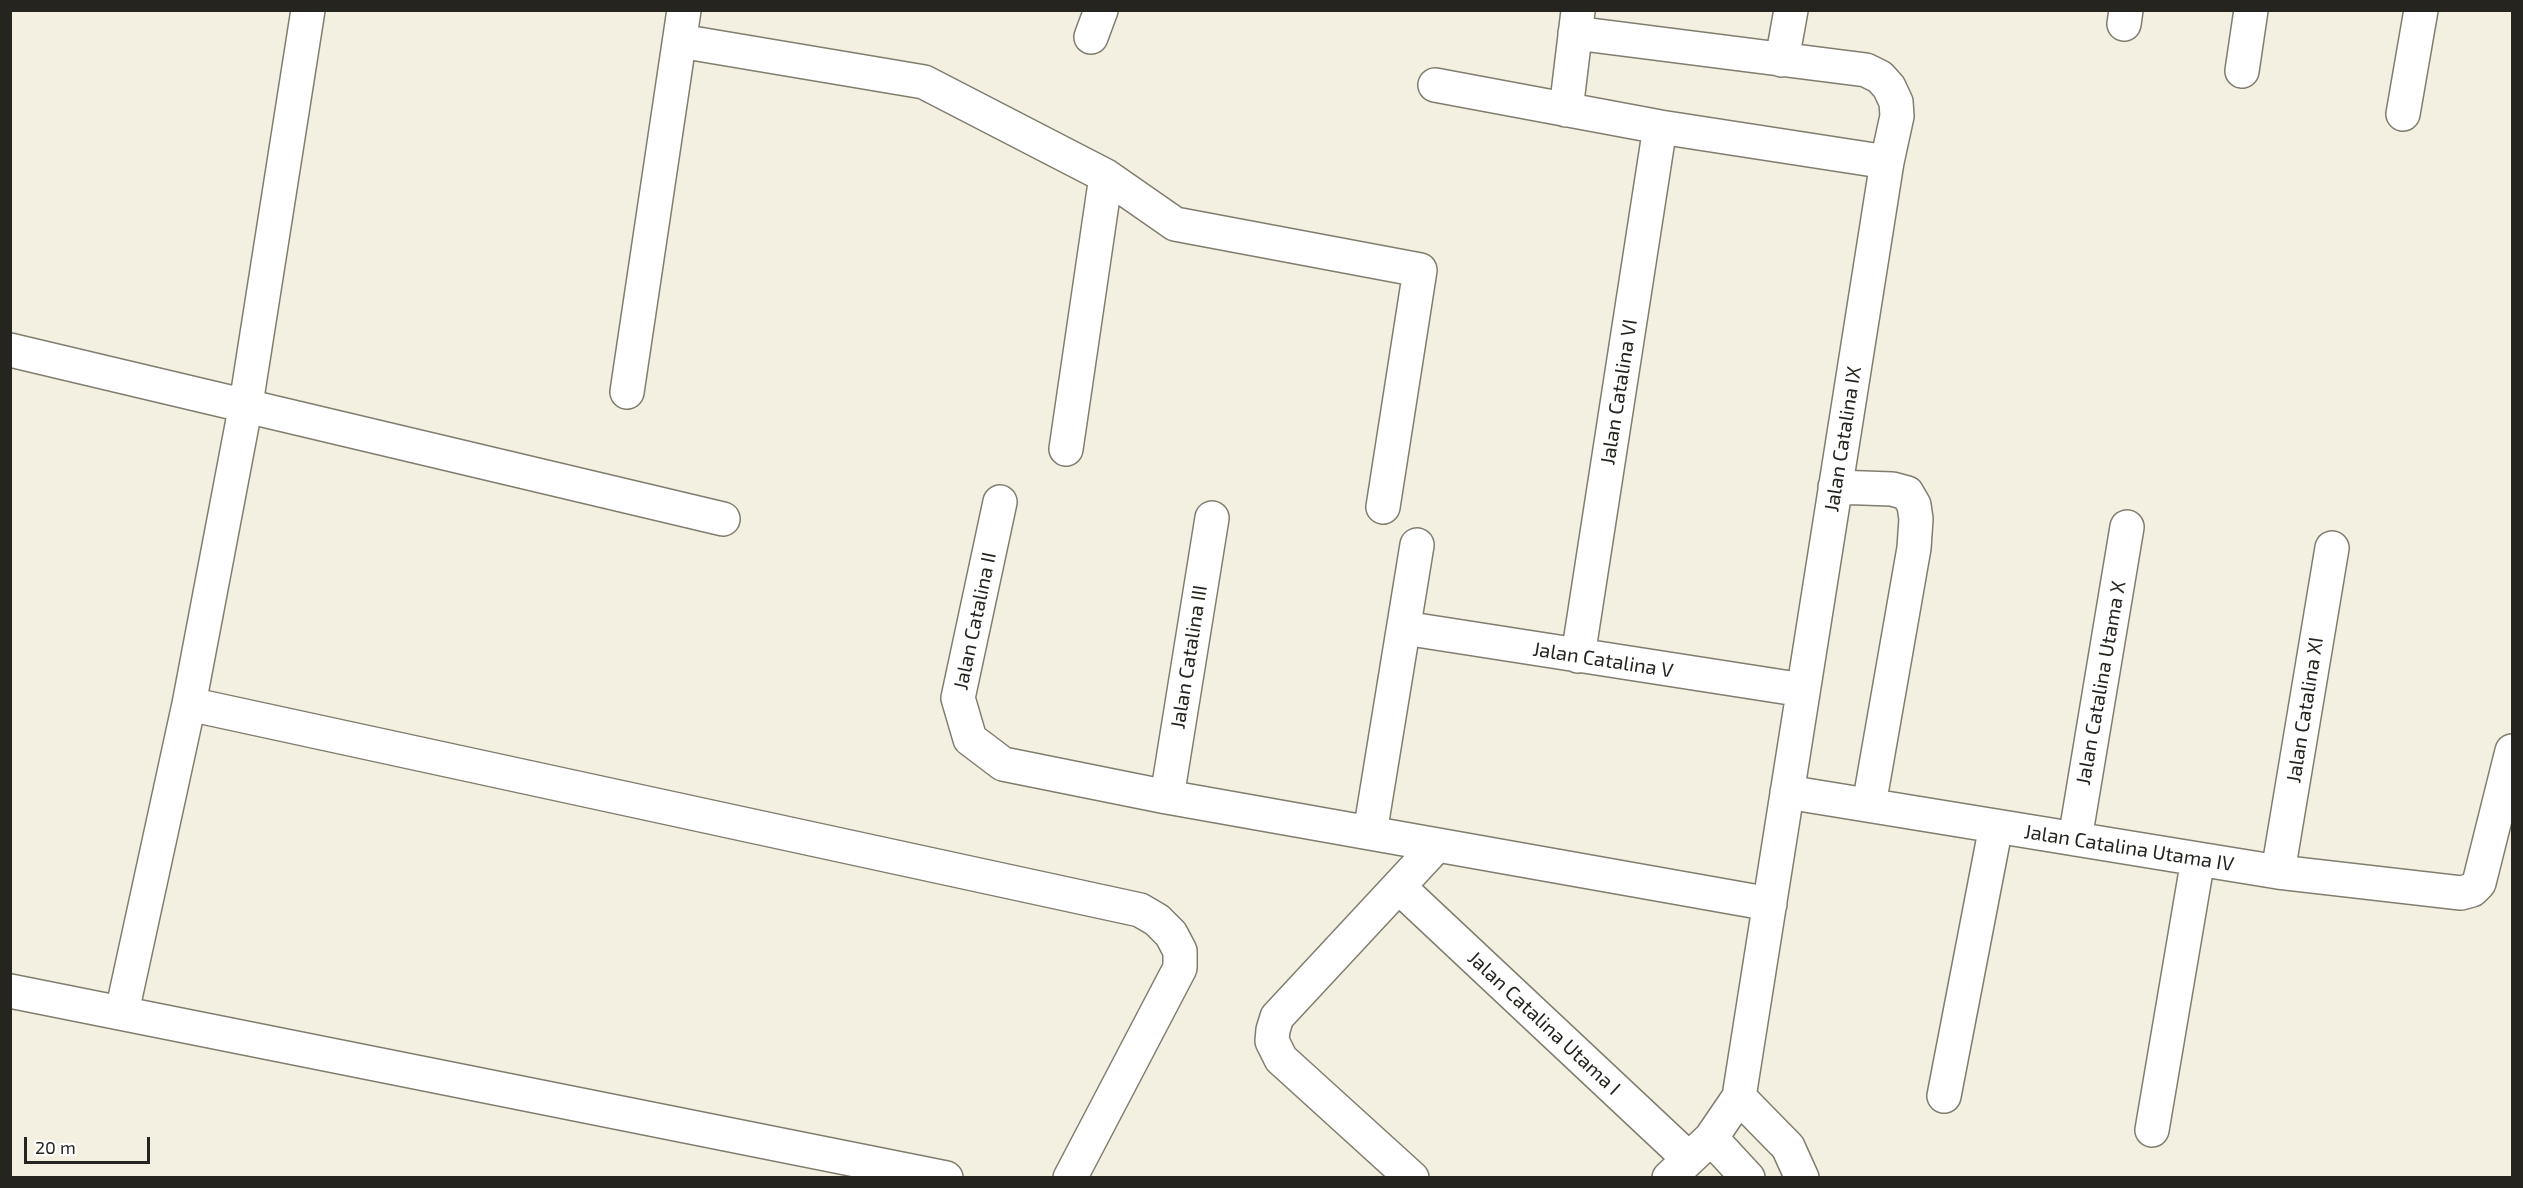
<!DOCTYPE html>
<html>
<head>
<meta charset="utf-8">
<style>
  body { margin:0 }
  #map { position:relative; width:2523px; height:1188px; overflow:hidden; background:#f4f0e1; font-family:"Exo 2",sans-serif }
  canvas { display:block }
  .frame { position:absolute; inset:0; border:12px solid #26241e; pointer-events:none }
  .scale { position:absolute; left:24px; top:1137px; width:126px; height:27px; box-sizing:border-box; border:3px solid #26241e; border-top:0; padding-left:8px; font-size:18px; line-height:21px; white-space:nowrap; color:#26241e; -webkit-text-stroke:4px #fff; paint-order:stroke }
</style>
</head>
<body>
<div id="map">
<canvas width="2523" height="1188"></canvas>
<div class="frame"></div>
<div class="scale">20 m</div>
</div>
<script>
const context = document.querySelector('canvas').getContext('2d');
context.lineJoin = 'round';
function poly(rows) {
  const path = new Path2D();
  for (const r of rows) {
    path.moveTo(r[0], r[1]);
    for (let i = 2; i < r.length; i += 2) path.lineTo(r[i], r[i + 1]);
  }
  return path;
}
function stroke(path, color, width, dash) {
  context.strokeStyle = color;
  context.lineWidth = width;
  context.lineCap = dash ? 'butt' : 'round';
  context.setLineDash(dash || []);
  context.stroke(path);
}
function drawText(font, color, halo, rows, align = 'center') {
  context.font = font + ' "Exo 2",sans-serif';
  context.lineWidth = 4.5;
  context.setLineDash([]);
  context.textBaseline = 'middle';
  context.strokeStyle = halo;
  context.fillStyle = color;
  for (const [text, x, y, turn = 0] of rows) {
    context.save();
    context.translate(x, y);
    context.rotate((+turn || 0) * Math.PI / 180);
    context.textAlign = isNaN(turn) ? turn : align;
    if (halo) context.strokeText(text, 0, 0);
    context.fillText(text, 0, 0);
    context.restore();
  }
}
const street = poly([
  [2124,24,2126,10],
  [1575,33,1866,70,1880,77,1889,87,1896,102,1897,116,1887,162,1739,1097,1711,1138,1669,1178],
  [1091,37,1101,10],
  [680,41,924,82,1106,176,1175,224,1420,270,1383,507],
  [1782,60,1791,10],
  [2242,71,2251,10],
  [1435,85,1660,127,1887,162],
  [1566,110,1578,11],
  [2403,114,2421,10],
  [10,350,723,519],
  [627,392,684,10],
  [1066,449,1106,176],
  [1835,487,1892,489,1907,493,1914,505,1916,519,1914,548,1869,805],
  [1000,502,958,698,970,739,1003,764,1167,797,1770,904],
  [1404,628,1803,690],
  [1578,656,1660,127],
  [189,704,1140,910,1157,920,1171,934,1180,951,1180,968,1070,1178],
  [1787,792,2278,872,2461,893,2472,890,2479,883,2512,751],
  [1167,797,1212,518],
  [1370,833,1417,545],
  [2075,839,2127,527],
  [2278,872,2332,548],
  [1399,887,1689,1159],
  [10,991,946,1178],
  [122,1012,189,704,246,404,308,10],
  [1944,1096,1996,826],
  [1739,1097,1788,1147,1802,1178],
  [2152,1130,2198,859],
  [1711,1138,1748,1178],
  [1412,1178,1281,1059,1272,1041,1273,1030,1277,1017,1437,845]
]);
stroke(street, '#807d6f', 36);
stroke(street, '#fff', 33);
drawText('20px', '#26241e', '#fff', [
  ["Jalan Catalina VI",1619,392,-81],
  ["Jalan Catalina IX",1843,439,-81],
  ["Jalan Catalina II",975,621,-78],
  ["Jalan Catalina III",1189,657,-81],
  ["Jalan Catalina V",1603,660,9],
  ["Jalan Catalina Utama X",2101,683,-80],
  ["Jalan Catalina XI",2305,710,-81],
  ["Jalan Catalina Utama IV",2129,848,9],
  ["Jalan Catalina Utama I",1544,1023,43]
]);
</script>
</body>
</html>
